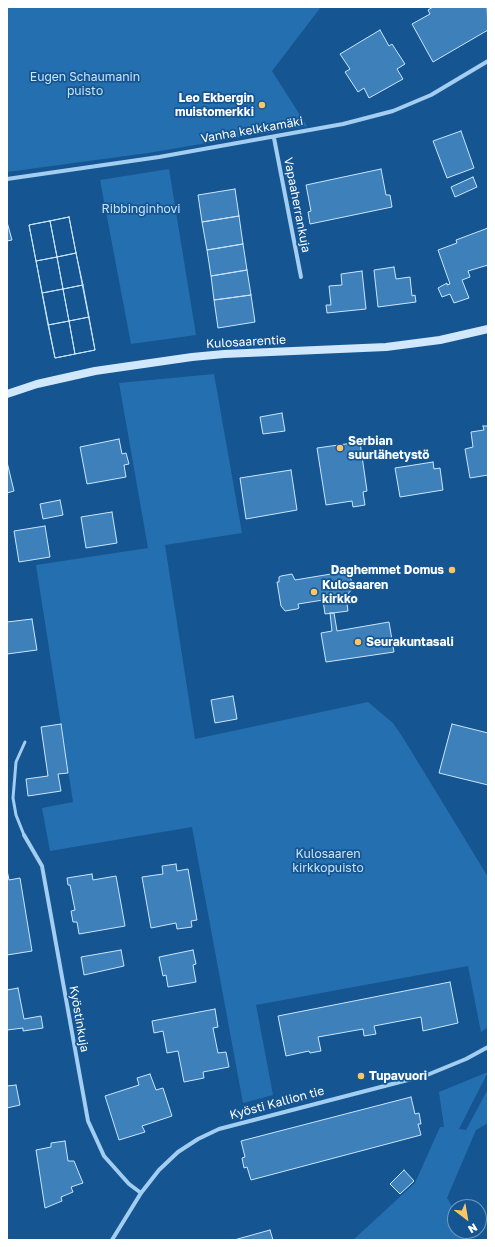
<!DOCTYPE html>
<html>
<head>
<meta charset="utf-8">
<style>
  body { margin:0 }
  #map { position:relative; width:495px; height:1247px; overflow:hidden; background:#155692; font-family:"Golos Text",sans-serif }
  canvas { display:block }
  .frame { position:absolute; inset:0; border:8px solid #fff; pointer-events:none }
  .north { position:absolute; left:447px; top:1199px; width:40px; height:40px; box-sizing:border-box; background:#155692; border:1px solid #739abe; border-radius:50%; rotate:149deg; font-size:11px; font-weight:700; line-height:16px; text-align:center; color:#fff }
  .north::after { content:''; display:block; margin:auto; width:14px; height:18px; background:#ffc463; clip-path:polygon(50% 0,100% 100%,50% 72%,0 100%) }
</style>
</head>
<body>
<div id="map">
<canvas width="495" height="1247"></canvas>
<div class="frame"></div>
<div class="north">N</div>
</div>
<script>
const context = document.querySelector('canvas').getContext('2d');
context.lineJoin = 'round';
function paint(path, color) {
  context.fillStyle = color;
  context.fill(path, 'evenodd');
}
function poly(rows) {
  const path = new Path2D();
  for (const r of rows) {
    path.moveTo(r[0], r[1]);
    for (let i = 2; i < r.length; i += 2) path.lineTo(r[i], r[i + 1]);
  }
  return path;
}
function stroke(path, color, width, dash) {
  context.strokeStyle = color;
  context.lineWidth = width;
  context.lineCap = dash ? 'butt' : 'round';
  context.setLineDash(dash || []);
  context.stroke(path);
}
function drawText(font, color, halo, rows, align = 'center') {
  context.font = font + ' "Golos Text",sans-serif';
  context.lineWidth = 3.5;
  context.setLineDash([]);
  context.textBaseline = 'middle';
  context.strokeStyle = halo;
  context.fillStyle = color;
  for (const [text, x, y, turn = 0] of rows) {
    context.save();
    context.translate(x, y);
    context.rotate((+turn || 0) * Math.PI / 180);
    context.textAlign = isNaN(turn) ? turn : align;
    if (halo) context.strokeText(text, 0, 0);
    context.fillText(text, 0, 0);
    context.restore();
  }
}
paint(poly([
  [7,7,321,7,272,71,307,126,148,153,7,172],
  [169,169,196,335,131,344,100,180],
  [214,374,242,533,165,545,195,739,368,702,393,723,402,736,488,877,488,1027,481,1032,468,966,256,1005,273,1095,243,1103,192,827,50,851,42,808,73,802,36,565,148,548,119,383],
  [488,1072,459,1129,466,1130,488,1089,488,1123,476,1130,447,1198,455,1211,455,1231,467,1231,473,1240,353,1240,415,1183,440,1127,444,1127,439,1092]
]), '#246faf');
const building = poly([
  [433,7,487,7,488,30,433,62,412,24,430,14,428,10,433,7],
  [380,30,389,46,392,44,405,64,397,69,403,79,369,98,364,88,358,92,345,72,350,69,340,54,380,30],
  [461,131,474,168,447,178,433,141,461,131],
  [381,169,386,195,390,195,392,207,310,224,308,212,311,211,306,185,381,169],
  [473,177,477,187,455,197,451,187,473,177],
  [235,189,239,216,202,222,198,195,235,189],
  [239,216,243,244,207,250,202,222,239,216],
  [69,217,95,350,55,358,29,225,69,217],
  [69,217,76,253,57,257,50,221,69,217],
  [50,221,57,257,36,261,29,225,50,221],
  [7,222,12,240,7,241,7,222],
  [488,228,488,265,468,271,470,277,462,280,469,298,454,303,450,294,442,297,438,288,447,283,447,285,450,284,438,250,457,243,456,240,488,228],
  [243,244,247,270,211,276,207,250,243,244],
  [76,253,83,285,63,289,57,257,76,253],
  [57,257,63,289,42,293,36,261,57,257],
  [394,267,396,279,410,277,412,296,415,295,416,302,378,307,374,270,394,267],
  [247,270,251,295,214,300,211,276,247,270],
  [362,271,366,309,327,313,326,305,331,305,329,286,342,285,341,274,362,271],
  [83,285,89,317,69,321,63,289,83,285],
  [63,289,69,321,48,325,42,293,63,289],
  [251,295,255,322,218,328,214,300,251,295],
  [89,317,95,350,75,354,69,321,89,317],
  [69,321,75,354,55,358,48,325,69,321],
  [282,413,285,431,263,434,260,417,282,413],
  [483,426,488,426,488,475,470,478,465,449,473,447,471,432,484,430,483,426],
  [119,439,122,454,126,453,129,464,124,465,126,477,87,484,80,447,119,439],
  [360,442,367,491,363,492,365,505,353,507,352,501,326,505,317,448,360,442],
  [7,462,14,491,7,493,7,462],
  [433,462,434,469,440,468,443,490,400,497,395,468,433,462],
  [291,470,297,510,246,519,240,478,291,470],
  [60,500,63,515,43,519,40,504,60,500],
  [112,512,117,543,86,548,81,517,112,512],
  [45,526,50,557,19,562,14,531,45,526],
  [343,572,351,579,353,588,346,596,348,611,325,614,323,600,298,604,299,608,297,609,285,611,281,606,277,582,279,582,279,577,281,576,292,574,295,580,343,572],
  [330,613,334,613,337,631,389,622,394,652,326,662,321,633,332,631,330,613],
  [32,619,37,650,7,654,7,622,32,619],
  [233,696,237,719,215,723,211,700,233,696],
  [61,724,68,773,58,774,61,791,28,796,26,779,48,776,41,727,61,724],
  [452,724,488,733,488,785,439,773,452,724],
  [176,864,177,871,188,869,197,920,191,921,192,927,177,929,176,923,151,928,142,877,163,874,162,866,176,864],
  [7,870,9,880,20,878,32,951,7,955,7,870],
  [92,874,93,880,116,876,125,926,79,934,77,922,73,922,71,911,75,910,70,885,68,885,67,878,92,874],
  [121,950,124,966,84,975,81,957,121,950],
  [193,950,196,964,193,965,196,982,168,987,166,975,163,976,159,957,193,950],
  [450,982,458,1023,423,1031,421,1017,374,1026,376,1034,364,1036,363,1029,318,1037,321,1051,310,1053,309,1051,286,1056,278,1016,450,982],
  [18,988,24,1019,41,1016,43,1028,23,1031,23,1028,7,1030,7,990,18,988],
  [215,1009,218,1027,213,1028,218,1053,226,1052,229,1067,203,1072,204,1078,184,1082,178,1051,167,1053,163,1031,154,1033,152,1021,215,1009],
  [150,1074,156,1090,163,1088,172,1116,142,1126,145,1132,119,1140,105,1096,139,1085,137,1078,150,1074],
  [16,1085,20,1105,7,1108,7,1086,16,1085],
  [411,1097,415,1114,419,1113,421,1124,418,1124,421,1135,251,1180,247,1167,244,1168,242,1158,245,1157,241,1141,411,1097],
  [65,1141,68,1161,74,1161,83,1183,71,1187,73,1192,61,1197,62,1201,45,1208,36,1150,51,1147,51,1143,65,1141],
  [404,1170,414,1181,400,1194,390,1184,404,1170],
  [270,1230,273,1240,234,1240,270,1230]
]);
paint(building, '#3d80ba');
stroke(building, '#cae5fc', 1);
stroke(poly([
  [24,835,16,815,13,798,16,762,25,742]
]), '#a3cdf1', 3);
stroke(poly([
  [274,138,301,277],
  [7,179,159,157,343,124,393,111,431,95,488,61],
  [24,835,42,866,88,1121,104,1156,129,1184,141,1193],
  [112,1240,141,1193,159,1170,178,1152,198,1139,219,1129,427,1075,466,1059,488,1047]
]), '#a3cdf1', 4);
stroke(poly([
  [7,394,37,384,95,371,192,357,224,354,386,347,440,340,488,329]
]), '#d1e7fc', 8);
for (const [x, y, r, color] of [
  [262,105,4,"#ffc463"],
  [340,448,4,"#ffc463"],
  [452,570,4,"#ffc463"],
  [314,592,4,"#ffc463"],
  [358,642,4,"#ffc463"],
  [361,1076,4,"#ffc463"]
]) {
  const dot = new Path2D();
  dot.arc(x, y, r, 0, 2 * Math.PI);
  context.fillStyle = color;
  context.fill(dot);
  stroke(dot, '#155692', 1.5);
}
drawText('12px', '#cae5fc', '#155692', [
  ["Eugen Schaumanin",85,77],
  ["puisto",85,91],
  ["Ribbinginhovi",141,209],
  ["Kulosaaren",328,854],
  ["kirkkopuisto",328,868]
]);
drawText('bold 12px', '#fff', '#155692', [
  ["Leo Ekbergin",254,98,"right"],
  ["muistomerkki",254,112,"right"],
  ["Serbian",348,441],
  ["suurlähetystö",348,455],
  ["Daghemmet Domus",444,570,"right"],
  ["Kulosaaren",322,585],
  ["kirkko",322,599],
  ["Seurakuntasali",366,642],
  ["Tupavuori",369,1076]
], 'left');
drawText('12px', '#fff', '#155692', [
  ["Vanha kelkkamäki",252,130,-10],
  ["Vapaaherrankuja",297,205,79],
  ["Kulosaarentie",246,342,-3],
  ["Kyöstinkuja",79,1019,80],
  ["Kyösti Kallion tie",277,1103,-15]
]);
</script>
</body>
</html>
